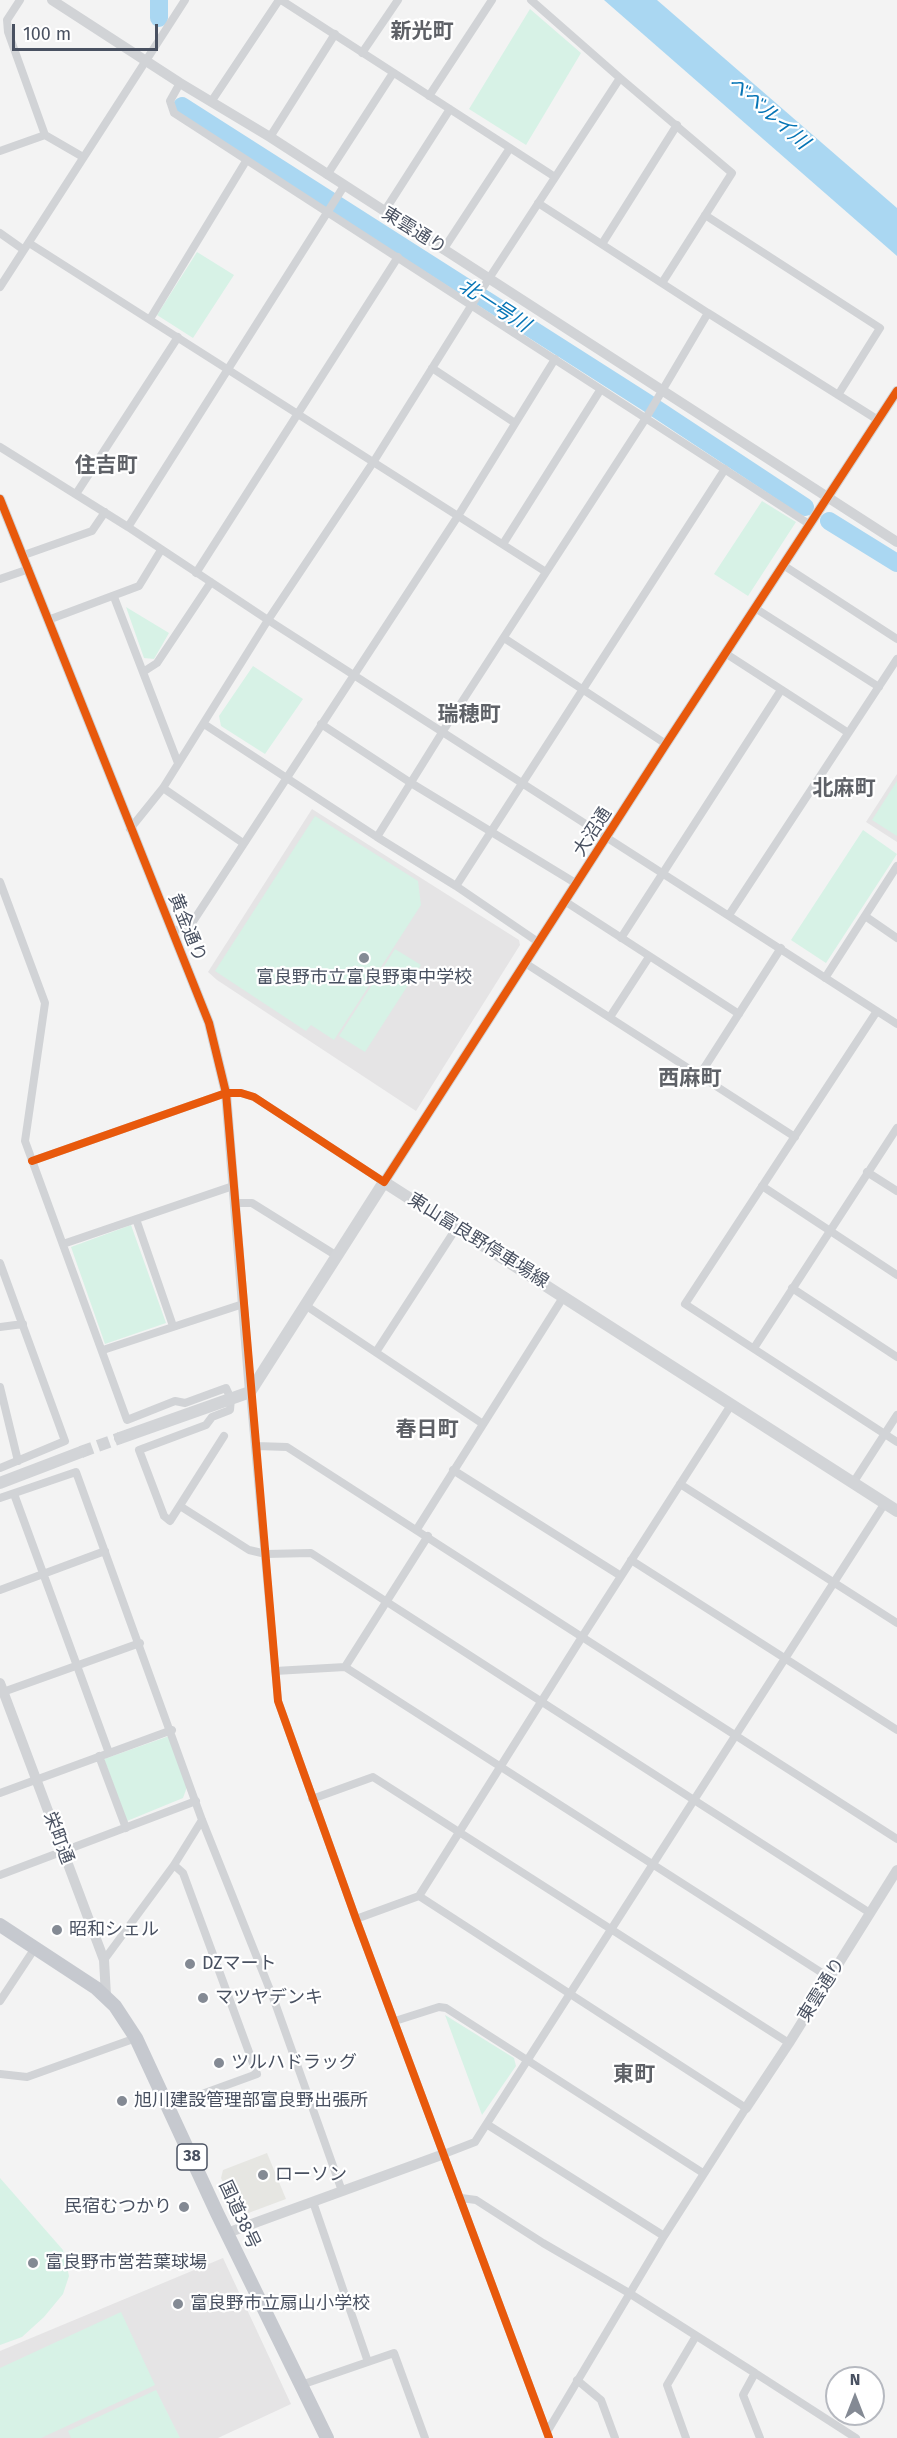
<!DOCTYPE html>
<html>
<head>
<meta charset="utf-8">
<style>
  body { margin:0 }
  #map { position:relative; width:897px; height:2438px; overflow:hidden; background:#f3f3f3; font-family:"Fira Sans",sans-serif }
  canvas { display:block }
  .north { position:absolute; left:825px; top:2366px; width:60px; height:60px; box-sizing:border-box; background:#fff; border:2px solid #b6b9c0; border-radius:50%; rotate:0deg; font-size:16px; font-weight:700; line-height:24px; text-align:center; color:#495161 }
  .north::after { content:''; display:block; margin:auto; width:21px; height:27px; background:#848a94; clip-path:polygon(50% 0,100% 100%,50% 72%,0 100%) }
  .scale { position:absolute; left:12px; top:24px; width:146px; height:27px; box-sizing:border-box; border:3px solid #495161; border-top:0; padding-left:8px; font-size:18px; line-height:21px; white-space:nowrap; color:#495161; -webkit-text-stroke:4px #fff; paint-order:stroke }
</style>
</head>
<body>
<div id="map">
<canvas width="897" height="2438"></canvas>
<div class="north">N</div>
<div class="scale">100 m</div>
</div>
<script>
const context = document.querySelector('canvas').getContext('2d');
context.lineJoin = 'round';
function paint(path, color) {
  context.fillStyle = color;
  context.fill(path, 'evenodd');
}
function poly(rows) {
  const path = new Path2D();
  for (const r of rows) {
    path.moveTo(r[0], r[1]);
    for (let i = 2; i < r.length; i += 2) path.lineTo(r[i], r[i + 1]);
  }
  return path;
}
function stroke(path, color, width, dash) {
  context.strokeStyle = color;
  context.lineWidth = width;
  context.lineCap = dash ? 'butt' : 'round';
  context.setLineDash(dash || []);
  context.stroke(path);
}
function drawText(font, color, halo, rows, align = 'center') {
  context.font = font + ' "Fira Sans","Noto Sans JP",sans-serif';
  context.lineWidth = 4.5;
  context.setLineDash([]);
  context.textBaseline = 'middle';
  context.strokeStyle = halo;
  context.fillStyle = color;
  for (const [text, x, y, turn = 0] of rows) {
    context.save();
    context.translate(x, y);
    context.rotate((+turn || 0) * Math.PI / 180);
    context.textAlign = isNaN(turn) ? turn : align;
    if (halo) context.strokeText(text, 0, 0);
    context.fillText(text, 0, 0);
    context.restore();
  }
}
paint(poly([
  [267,2153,286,2199,243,2215,236,2211,221,2178,223,2170]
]), '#e6e6e2');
paint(poly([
  [897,774,897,842,866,822],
  [312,809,519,940,520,945,416,1111,217,980,208,972],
  [223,2258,291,2404,218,2438,0,2438,0,2351]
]), '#e5e4e5');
paint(poly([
  [530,9,581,53,526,145,469,109],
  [197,252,234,275,193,338,157,315],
  [762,501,796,522,748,596,714,574],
  [126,607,169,633,154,659,144,658],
  [253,666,303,699,265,754,221,726,219,716],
  [897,781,897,836,872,820],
  [315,816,418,881,421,905,334,1040,311,1025,306,1031,215,971],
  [863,830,897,854,826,963,791,940],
  [395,949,421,965,365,1052,339,1036],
  [131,1225,166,1323,105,1344,71,1247],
  [169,1736,187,1787,183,1798,127,1821,104,1759],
  [445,2015,514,2058,516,2066,482,2115],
  [0,2178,63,2250,69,2276,63,2294,44,2317,22,2337,0,2345],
  [121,2312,155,2385,41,2438,0,2438,0,2368],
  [156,2390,180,2438,71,2438,68,2431]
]), '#d7f2e6');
paint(poly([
  [604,0,657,0,897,208,897,256]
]), '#aad7f2');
stroke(poly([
  [159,0,159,18],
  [182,106,646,402,805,507],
  [829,521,897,563]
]), '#aad7f2', 18);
stroke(poly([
  [81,1452,120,1438]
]), '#d1d3d6', 12, [12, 6]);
stroke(poly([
  [20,0,7,20,8,32,45,135,83,157],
  [281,0,555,177],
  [531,0,620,78],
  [362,53,398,0],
  [180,83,170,101,174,113,809,524],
  [429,96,492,0],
  [211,102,279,0],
  [270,137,335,34],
  [0,151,45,135],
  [327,175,393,73],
  [384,212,450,109],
  [705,215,880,328,838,395],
  [0,233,24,250],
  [29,243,546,572],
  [602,244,677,125],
  [443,250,510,148],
  [0,287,185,0],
  [708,313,878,420],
  [150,319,246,161],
  [432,368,515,423],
  [0,447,128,527,268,620,897,1024],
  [76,494,178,337],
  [128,527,344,186],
  [503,544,599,392],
  [24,555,92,531,105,512],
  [783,565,897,639],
  [196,573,398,257],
  [0,579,29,569],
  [114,597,178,763],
  [755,608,879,687],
  [48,620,139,586,161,550],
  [504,638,666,744],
  [725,653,847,732],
  [143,672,157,663,211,582],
  [204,724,377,837,456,886,538,942],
  [321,724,411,783,577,884],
  [163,788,243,843],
  [130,829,163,788,268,620,374,461,471,306,620,78,732,173,662,283],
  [377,837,443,731,646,418,708,313,538,203],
  [0,882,45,1003,25,1141,127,1420,175,1401,185,1403,226,1388,231,1399,230,1410,212,1417,206,1425,139,1450,164,1516,170,1521,224,1436],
  [456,886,725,469],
  [566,902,739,1014],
  [729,915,897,659],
  [865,916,897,938],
  [173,931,190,926,458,516,555,359],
  [621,938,781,690],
  [525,963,795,1137],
  [825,978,897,866],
  [877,1011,685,1304,897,1442],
  [610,1017,649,957],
  [699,1076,781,948],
  [32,1161,226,1093,241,1093,254,1097,384,1182],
  [867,1172,897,1191],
  [762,1186,897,1275],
  [235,1203,252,1203,337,1256],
  [136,1219,173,1326],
  [63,1244,233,1186],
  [0,1263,65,1441,0,1468],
  [792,1288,897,1357],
  [305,1305,483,1424],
  [0,1327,23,1324],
  [754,1348,897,1128],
  [103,1350,243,1304],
  [376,1352,457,1227],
  [0,1387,18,1461],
  [250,1392,278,1701,356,1919,549,2438],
  [731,1405,582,1637,897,1839],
  [256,1446,287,1447,582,1637,419,1896,356,1919],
  [453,1470,621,1576],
  [853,1483,897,1415],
  [680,1484,897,1623],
  [14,1494,109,1753],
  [0,1498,76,1472,202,1820,274,2000,342,2191],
  [180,1506,249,1550,266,1554,311,1553,694,1800,475,2142,444,2154],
  [417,1529,564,1296],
  [631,1560,897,1730],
  [0,1590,105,1551],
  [345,1667,428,1536],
  [275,1671,345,1667,830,1978],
  [3,1692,140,1643],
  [99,1756,126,1828],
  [0,1793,172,1730],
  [312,1799,373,1777,789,2043],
  [0,1875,196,1801],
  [419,1896,746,2108,664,2236,547,2432],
  [870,1913,694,1800,885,1503],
  [104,1960,174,1865,202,1820],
  [0,2001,35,1948],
  [395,2021,439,2007,446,2008,703,2173],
  [0,2074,27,2077,136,2038],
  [169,2106,257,2074,183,1873,174,1865],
  [488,2125,664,2236],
  [461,2198,476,2200,543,2243,629,2293,755,2373,743,2395,760,2438],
  [313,2202,368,2362],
  [755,2373,856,2438],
  [577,2380,601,2400,615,2438],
  [301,2385,394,2353,425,2438],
  [686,2438,667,2385,696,2336]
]), '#d1d3d6', 8);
stroke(poly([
  [52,0,180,83,270,137,897,542],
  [0,499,209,1023,226,1093,250,1392],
  [384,1182,666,744,897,391],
  [0,1683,104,1960,106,1996],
  [746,2108,789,2043,897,1870],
  [227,2233,444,2154]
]), '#d1d3d6', 10);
stroke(poly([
  [120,1438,250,1392,384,1182,897,1511],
  [0,1483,81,1452]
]), '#d2d4d7', 12);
stroke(poly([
  [0,1925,96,1988,115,2006,136,2038,217,2213,327,2438]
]), '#c6c9cf', 14);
stroke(poly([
  [0,499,209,1023,226,1093,278,1701,356,1919,549,2438],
  [32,1161,226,1093,241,1093,254,1097,384,1182,666,744,897,391]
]), '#e8590c', 8);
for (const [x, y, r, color] of [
  [364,958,6,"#848a94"],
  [57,1930,6,"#848a94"],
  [190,1964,6,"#848a94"],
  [203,1998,6,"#848a94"],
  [219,2063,6,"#848a94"],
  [122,2101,6,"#848a94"],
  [263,2175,6,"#848a94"],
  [184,2207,6,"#848a94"],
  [33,2263,6,"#848a94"],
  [178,2304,6,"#848a94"]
]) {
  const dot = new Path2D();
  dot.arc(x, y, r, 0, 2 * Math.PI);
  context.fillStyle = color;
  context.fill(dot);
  stroke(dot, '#fff', 2);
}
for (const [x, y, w] of [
  [192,2157,30]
]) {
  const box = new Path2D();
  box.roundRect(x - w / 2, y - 13, w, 26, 4.5);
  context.fillStyle = '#fff';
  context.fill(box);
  stroke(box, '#495161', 1.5);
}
drawText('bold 16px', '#495161', null, [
  ["38",192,2157]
]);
drawText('18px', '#495161', '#fff', [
  ["東雲通り",414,231,32],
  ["大沼通",593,832,-57],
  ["黄金通り",187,928,68],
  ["東山富良野停車場線",478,1241,32],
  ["栄町通",58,1838,69],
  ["東雲通り",822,1990,-58],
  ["国道38号",239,2215,65]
]);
drawText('18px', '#495161', '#fff', [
  ["富良野市立富良野東中学校",364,978,"center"],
  ["昭和シェル",69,1930],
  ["DZマート",202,1964],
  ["マツヤデンキ",215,1998],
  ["ツルハドラッグ",231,2063],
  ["旭川建設管理部富良野出張所",134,2101],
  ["ローソン",275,2175],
  ["民宿むつかり",172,2207,"right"],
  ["富良野市営若葉球場",45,2263],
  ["富良野市立扇山小学校",190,2304]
], 'left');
drawText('italic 20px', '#0675b6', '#fff', [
  ["ベベルイ川",768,113,41],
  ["北一号川",494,306,33]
]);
drawText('bold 21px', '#5e6167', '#fff', [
  ["新光町",422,32],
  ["住吉町",106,466],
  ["瑞穂町",469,715],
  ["北麻町",844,789],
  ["西麻町",690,1079],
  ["春日町",427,1430],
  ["東町",634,2075]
]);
</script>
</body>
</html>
